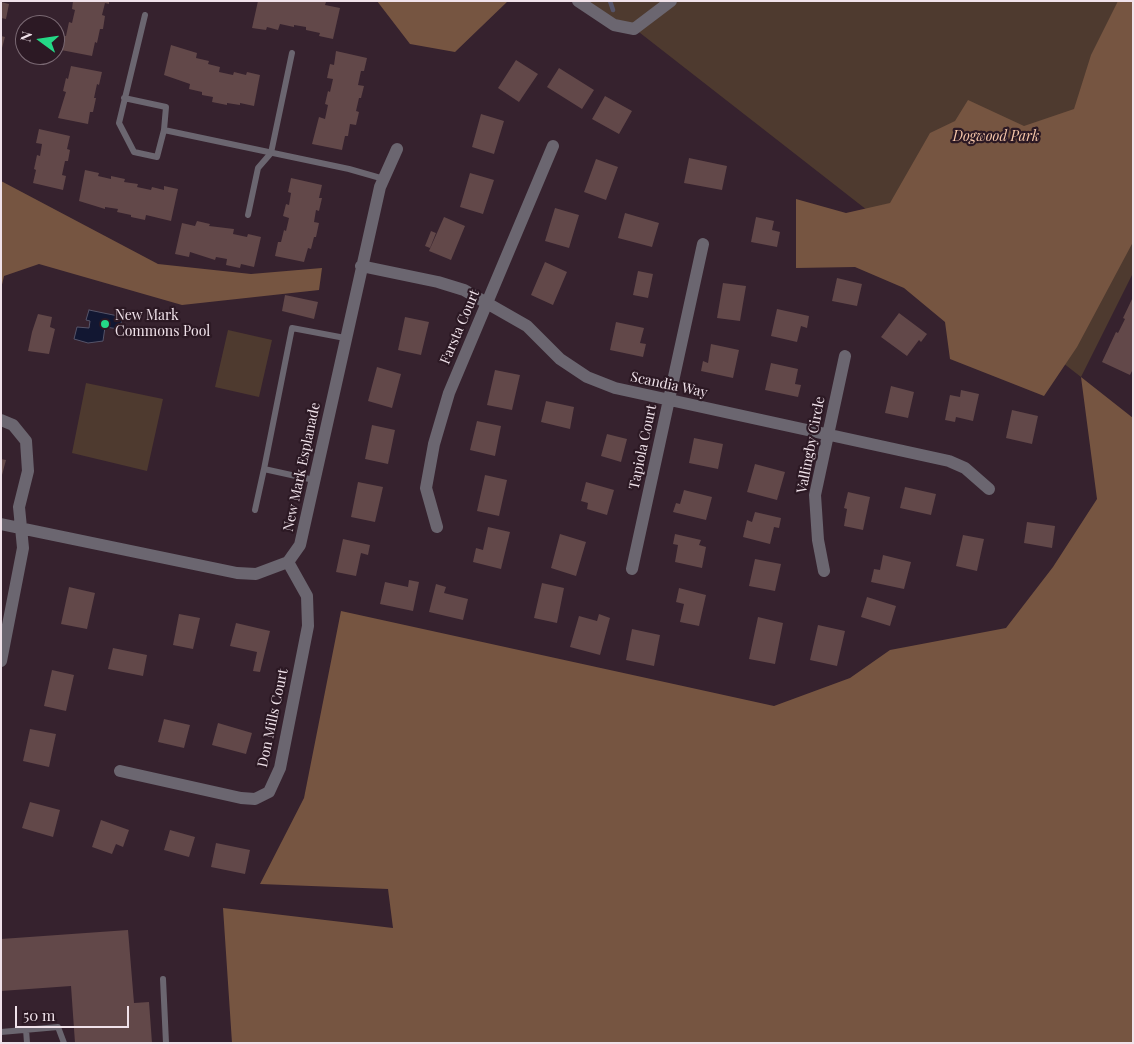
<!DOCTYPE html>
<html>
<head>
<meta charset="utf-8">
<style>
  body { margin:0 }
  #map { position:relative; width:1134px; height:1044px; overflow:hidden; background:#36222e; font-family:"Playfair Display",serif }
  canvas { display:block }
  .frame { position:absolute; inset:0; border:2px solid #f0e2ea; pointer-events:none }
  .north { position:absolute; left:15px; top:15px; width:50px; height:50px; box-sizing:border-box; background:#2c1924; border:1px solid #7a6973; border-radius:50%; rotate:284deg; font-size:14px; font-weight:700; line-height:20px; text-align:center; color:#f0e2ea }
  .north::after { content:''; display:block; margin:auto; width:18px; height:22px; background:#24d886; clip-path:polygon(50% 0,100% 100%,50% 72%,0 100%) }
  .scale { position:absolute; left:15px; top:1006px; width:114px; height:22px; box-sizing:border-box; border:2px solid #f0e2ea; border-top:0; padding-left:6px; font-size:15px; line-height:18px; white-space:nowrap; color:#f0e2ea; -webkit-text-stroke:4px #2c1924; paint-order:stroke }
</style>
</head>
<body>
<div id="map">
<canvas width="1134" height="1044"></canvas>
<div class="frame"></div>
<div class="north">N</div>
<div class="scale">50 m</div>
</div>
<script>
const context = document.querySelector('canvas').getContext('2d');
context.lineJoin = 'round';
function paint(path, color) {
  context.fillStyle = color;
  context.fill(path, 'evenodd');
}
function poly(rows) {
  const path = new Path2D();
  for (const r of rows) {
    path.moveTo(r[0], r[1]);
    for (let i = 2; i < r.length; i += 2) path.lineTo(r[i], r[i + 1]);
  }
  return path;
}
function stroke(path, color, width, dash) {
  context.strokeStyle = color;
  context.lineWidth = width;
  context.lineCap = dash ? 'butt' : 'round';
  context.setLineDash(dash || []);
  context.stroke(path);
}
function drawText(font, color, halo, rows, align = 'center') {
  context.font = font + ' "Playfair Display",serif';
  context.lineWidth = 4.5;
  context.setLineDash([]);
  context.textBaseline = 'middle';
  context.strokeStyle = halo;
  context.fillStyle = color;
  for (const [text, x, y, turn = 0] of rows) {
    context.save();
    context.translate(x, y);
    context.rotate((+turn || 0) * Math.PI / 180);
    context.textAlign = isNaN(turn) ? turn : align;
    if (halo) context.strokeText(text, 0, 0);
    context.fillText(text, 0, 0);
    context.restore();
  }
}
paint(poly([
  [578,1,1133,1,1133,273,1081,377,635,29],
  [228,330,272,340,259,397,215,387],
  [86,383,163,399,147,471,72,453]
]), '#4e3a2f');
paint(poly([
  [377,1,508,1,455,52,410,44],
  [1118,1,1133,1,1133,242,1077,347,1044,396,950,359,945,322,904,288,855,267,796,268,796,199,846,213,890,203,930,133,955,121,968,100,1024,126,1074,109,1091,55],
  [1,181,158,264,251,274,322,268,319,290,182,305,39,264,4,276,1,289],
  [1081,377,1133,418,1133,1043,232,1043,223,908,393,928,388,889,260,884,304,798,341,611,774,706,850,678,890,650,1006,628,1053,567,1097,499]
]), '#765541');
const water = poly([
  [89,310,123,317,119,329,105,327,103,341,88,343,74,339,77,327,89,328,90,321,86,320,89,310]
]);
paint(water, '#121732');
stroke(water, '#555469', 1);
stroke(poly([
  [610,1,613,10]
]), '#555469', 4.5);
paint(poly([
  [73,1,109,1,109,4,105,3,102,15,105,16,103,29,100,29,97,43,95,42,92,56,61,50,64,36,66,36,69,22,72,23,75,10,72,9],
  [258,1,320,1,326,2,325,5,340,8,333,39,319,36,320,33,306,30,306,27,294,25,294,27,280,24,278,30,267,27,266,30,252,28],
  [1,2,9,4,6,19,1,18],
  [1,36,5,37,2,48,1,48],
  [171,45,197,53,196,58,209,61,208,64,220,67,219,72,233,75,234,72,246,75,247,72,260,75,254,106,240,103,240,105,227,103,227,105,212,102,213,97,202,95,202,92,189,89,190,84,164,75],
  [336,51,367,58,364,71,361,71,358,85,364,86,361,98,359,98,356,111,359,112,356,125,350,124,348,136,345,136,342,150,312,144,319,117,325,119,328,105,325,104,328,91,330,92,333,79,327,78,330,64,334,65],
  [516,60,538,74,519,102,498,88],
  [71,66,102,72,99,85,97,84,94,98,96,98,93,112,90,112,88,124,58,118,66,92,63,91,66,78,68,79],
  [559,68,594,90,582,109,547,87],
  [605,96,632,111,619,134,592,119],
  [481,114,504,121,494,154,472,147],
  [39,129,70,136,67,149,70,150,68,161,65,161,62,175,66,176,63,190,33,183,36,170,34,169,37,155,40,156,42,144,36,143],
  [689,158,727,166,722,190,684,183],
  [596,159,618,167,606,200,584,192],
  [85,170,99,173,98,176,111,179,111,176,125,179,124,182,138,184,137,187,151,190,152,187,164,190,164,186,178,189,171,221,146,215,145,220,131,217,131,215,117,212,118,209,105,207,105,209,79,201],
  [470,173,494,180,483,214,460,207],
  [291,178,322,185,319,198,322,198,319,211,316,210,314,222,319,223,316,237,314,237,311,249,308,248,304,262,275,256,278,242,281,242,284,230,286,231,289,218,283,216,286,204,289,205,291,193,288,192],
  [555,208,579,215,569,248,545,241],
  [625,213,659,223,652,247,618,238],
  [444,217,465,226,451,260,429,251],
  [756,217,774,221,772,230,780,232,777,247,751,242],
  [197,221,210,224,209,226,234,229,233,234,247,237,248,234,261,237,254,267,241,264,240,268,226,265,227,259,216,257,215,260,190,252,189,257,175,254,182,223,195,226],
  [431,231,436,233,430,248,425,246],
  [545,262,567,272,553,305,531,295],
  [638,271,653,274,648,298,633,295],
  [837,278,862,284,857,306,832,301],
  [723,283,746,286,740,321,717,318],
  [285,295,318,302,314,319,282,311],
  [1133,297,1133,369,1130,375,1102,362,1116,332,1118,333,1125,319,1123,318],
  [777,309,809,316,807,328,801,326,797,342,771,336],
  [899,313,927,334,921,342,919,340,907,356,881,337],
  [38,314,52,317,50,327,55,329,49,354,28,351,32,332],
  [405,317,429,322,421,355,398,350],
  [616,322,644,328,640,343,646,344,643,357,610,350],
  [711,344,739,350,733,378,701,371,703,361,708,363],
  [771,363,798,369,795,384,801,385,798,397,765,390],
  [377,367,401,374,392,408,368,401],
  [495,370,520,375,512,410,487,405],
  [891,386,914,392,908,418,885,413],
  [961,390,979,394,973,421,956,417,955,422,945,420,950,395,960,397],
  [546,401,574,407,570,429,541,422],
  [1012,410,1038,416,1032,444,1006,438],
  [477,421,501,426,495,456,470,450],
  [372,425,395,430,388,464,365,459],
  [607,434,627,439,621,462,601,456],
  [694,438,723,444,718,469,689,463],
  [1,459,6,460,2,475,1,475],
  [755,464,785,472,777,500,747,492],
  [485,475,507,480,499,516,477,511],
  [358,482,383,487,375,522,351,517],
  [586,482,614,490,607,515,587,509,588,503,581,501],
  [905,487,936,494,931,515,900,508],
  [684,490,712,497,706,520,673,512,676,503,680,504],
  [848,492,870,497,863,530,844,526,847,509,844,508],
  [755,512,781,518,779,528,774,527,770,544,743,537,747,520,752,522],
  [1027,522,1055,526,1052,548,1024,543],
  [488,527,510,532,501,569,473,562,476,548,483,550],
  [560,534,586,542,576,576,551,568],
  [675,534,701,540,699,545,706,547,702,568,675,562,678,545,673,544],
  [963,535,984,539,977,571,956,566],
  [343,539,370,545,368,555,361,553,356,576,336,572],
  [883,555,911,562,904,589,871,582,874,569,880,570],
  [755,559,781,564,775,591,749,586],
  [409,580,419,582,413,611,380,604,385,582,408,587],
  [542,583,564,588,557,623,534,618],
  [436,584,446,587,444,593,468,599,463,620,429,612],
  [69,587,95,593,87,629,61,624],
  [679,588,706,595,699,626,680,622,684,604,676,602],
  [867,597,896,606,890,626,861,617],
  [179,614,200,618,193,649,173,645],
  [599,614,610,618,600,655,570,647,579,616,597,621],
  [758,617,783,623,775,664,749,659],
  [236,623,270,631,260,672,253,671,257,652,230,646],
  [818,625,845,631,837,666,810,660],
  [632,629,660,635,654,666,626,660],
  [113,648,147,655,143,676,108,669],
  [52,670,74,675,66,711,44,706],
  [164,719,190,725,184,748,158,742],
  [218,723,252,733,246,754,212,745],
  [30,729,56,734,49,767,23,761],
  [30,802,60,810,53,837,22,828],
  [101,820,129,830,123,847,116,844,112,854,92,847],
  [170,830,195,837,189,857,164,850],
  [216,843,250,850,245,874,211,867],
  [128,930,134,1003,149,1002,152,1043,75,1043,71,986,1,991,1,939]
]), '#624849');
stroke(poly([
  [145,15,119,123,134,152,157,157,164,130,349,169,384,179],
  [124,98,166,107,164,130],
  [248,215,258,168,271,153,292,53],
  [314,480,264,469,292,328,345,338],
  [255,510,264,469],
  [163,979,166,1043],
  [26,1029,27,1043],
  [1,1032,58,1027,64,1043]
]), '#6b6670', 6);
stroke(poly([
  [578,1,614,25,634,29,671,1],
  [361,266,438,282,464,290,527,326,560,359,587,377,615,388,949,461,965,468,989,489],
  [1,420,13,425,26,441,28,471,19,507,23,548,1,661],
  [1,524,237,573,256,574,288,562,300,545,380,187,397,149],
  [437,527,426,488,434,444,449,393,553,146],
  [632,569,703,244],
  [824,571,818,540,815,495,845,356],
  [120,771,241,798,255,799,269,792,280,768,308,626,307,596,288,562]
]), '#6b6670', 12);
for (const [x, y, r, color] of [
  [105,324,5,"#24d886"]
]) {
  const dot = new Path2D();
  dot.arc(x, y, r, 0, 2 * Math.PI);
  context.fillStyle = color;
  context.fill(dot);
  stroke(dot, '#2c1924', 2);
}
drawText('italic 14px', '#f7c7aa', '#2c1924', [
  ["Dogwood Park",996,137]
]);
drawText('14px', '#f0e2ea', '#2c1924', [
  ["New Mark",115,316],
  ["Commons Pool",115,332]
], 'left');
drawText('14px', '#f0e2ea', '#2c1924', [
  ["Farsta Court",460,327,-67],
  ["Scandia Way",669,385,12],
  ["Vallingby Circle",811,445,-79],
  ["Tapiola Court",643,447,-78],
  ["New Mark Esplanade",302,467,-78],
  ["Don Mills Court",273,718,-78]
]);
</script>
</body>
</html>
